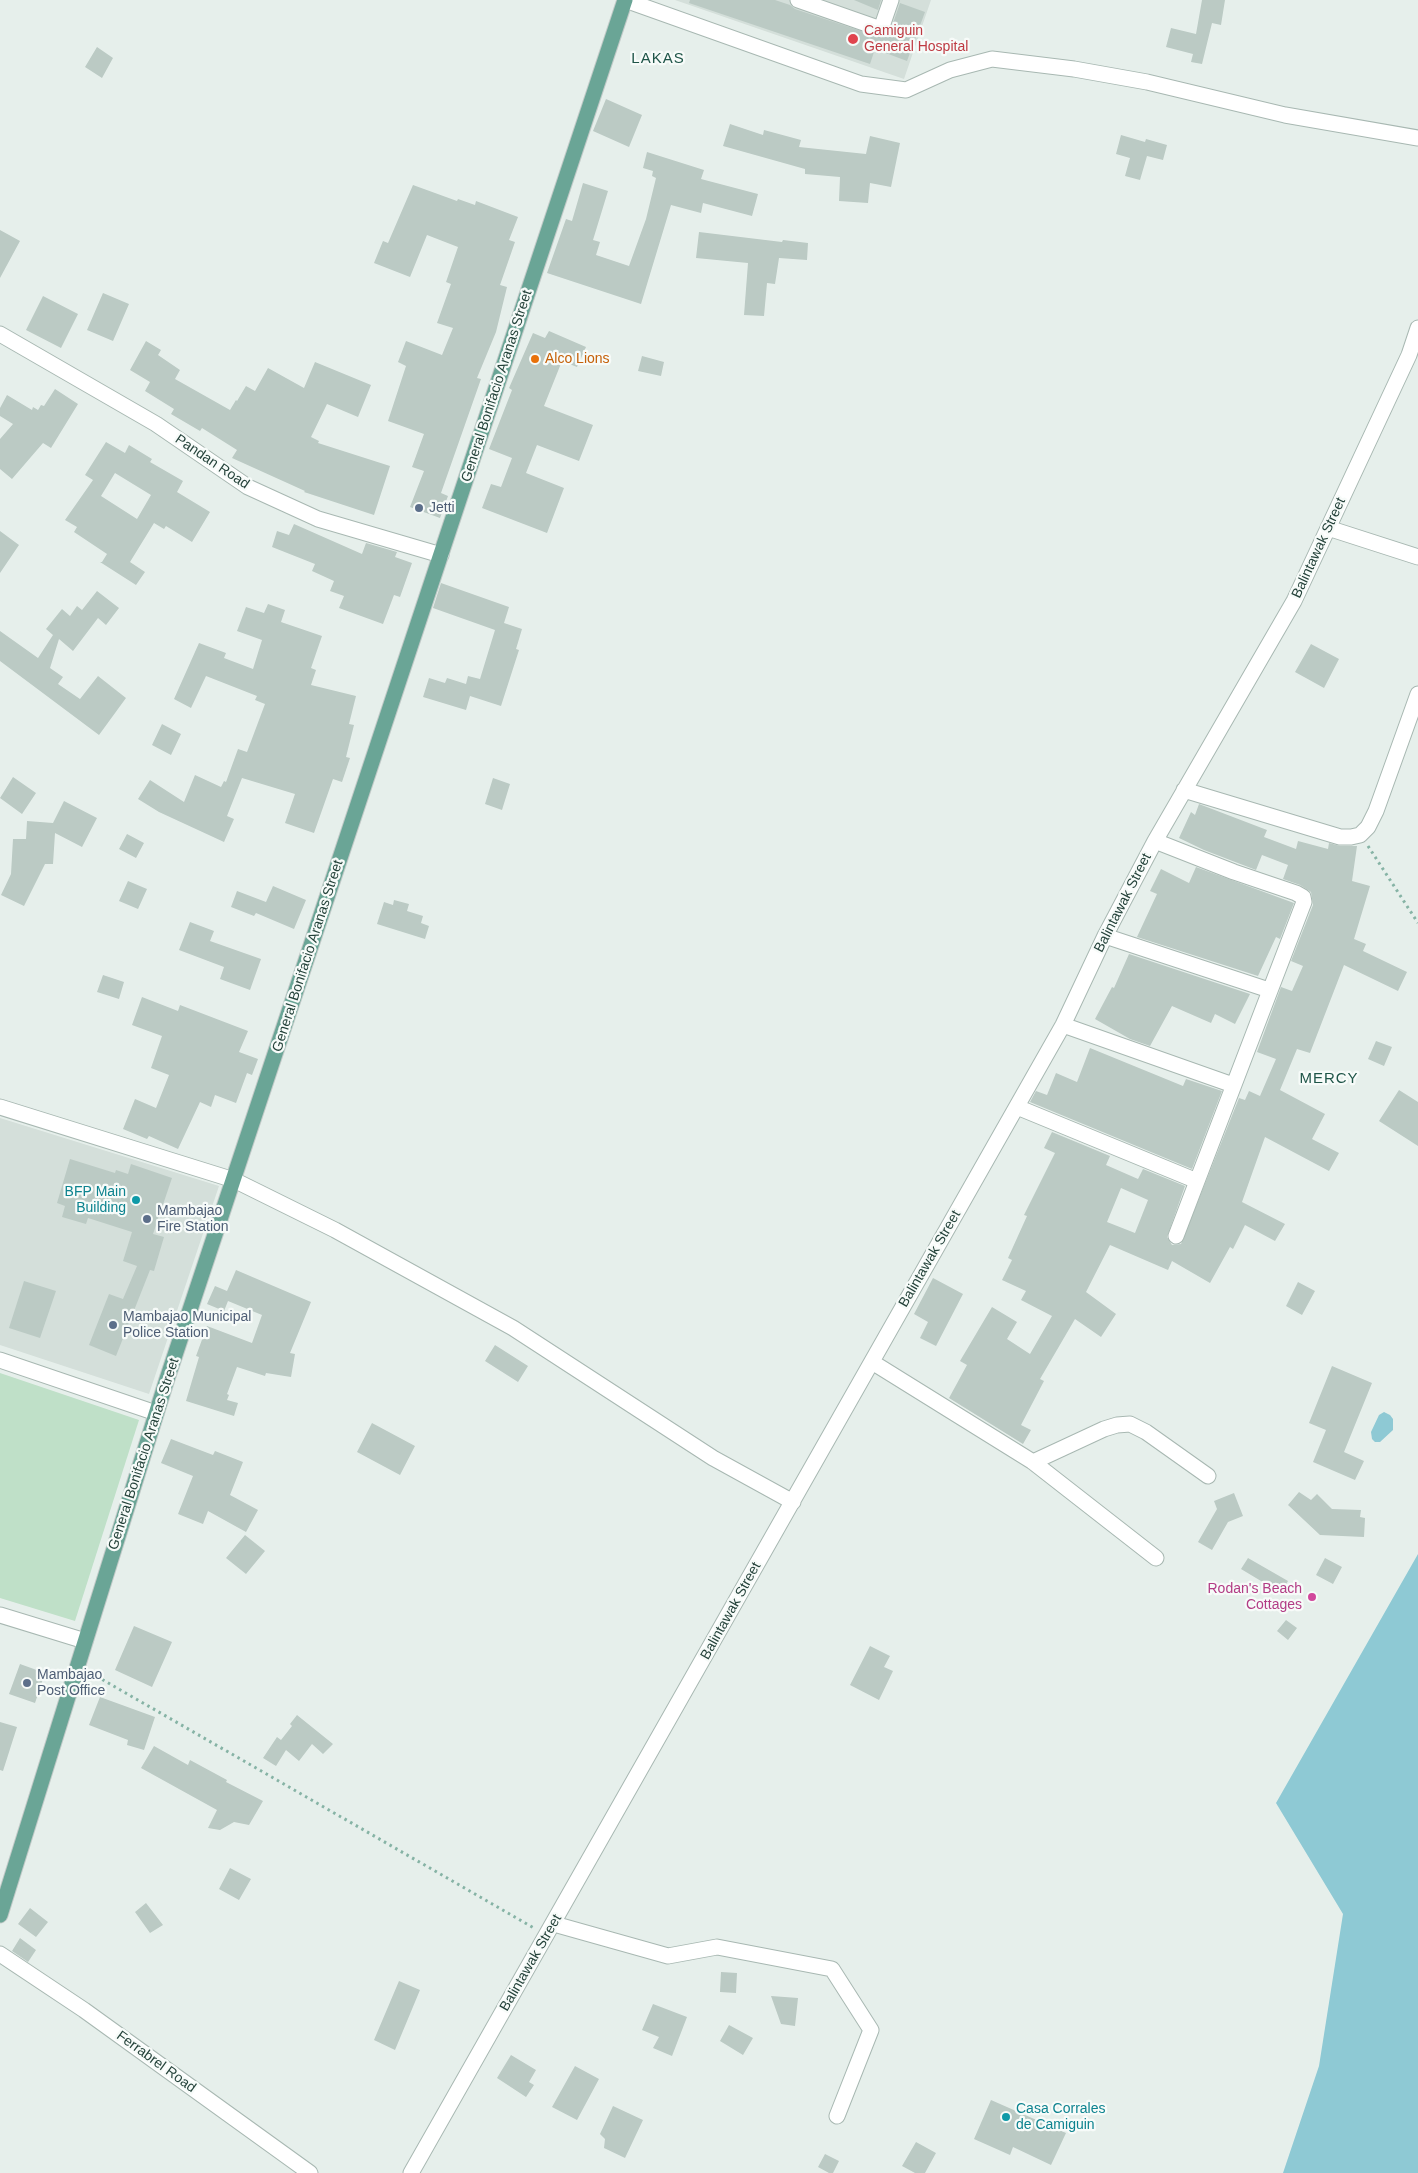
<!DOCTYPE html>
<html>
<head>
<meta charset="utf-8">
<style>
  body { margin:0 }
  canvas { display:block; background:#e6efeb }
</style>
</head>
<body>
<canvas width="1418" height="2173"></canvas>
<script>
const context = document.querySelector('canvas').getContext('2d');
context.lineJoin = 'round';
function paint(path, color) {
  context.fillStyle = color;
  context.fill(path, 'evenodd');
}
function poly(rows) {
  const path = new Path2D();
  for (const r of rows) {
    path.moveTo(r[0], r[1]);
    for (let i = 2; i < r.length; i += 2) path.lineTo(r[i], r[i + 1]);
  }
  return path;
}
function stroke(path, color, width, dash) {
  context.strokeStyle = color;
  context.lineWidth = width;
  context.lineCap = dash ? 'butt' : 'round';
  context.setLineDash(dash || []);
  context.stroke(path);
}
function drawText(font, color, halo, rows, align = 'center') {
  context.font = font + ' Helvetica,sans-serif';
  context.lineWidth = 4.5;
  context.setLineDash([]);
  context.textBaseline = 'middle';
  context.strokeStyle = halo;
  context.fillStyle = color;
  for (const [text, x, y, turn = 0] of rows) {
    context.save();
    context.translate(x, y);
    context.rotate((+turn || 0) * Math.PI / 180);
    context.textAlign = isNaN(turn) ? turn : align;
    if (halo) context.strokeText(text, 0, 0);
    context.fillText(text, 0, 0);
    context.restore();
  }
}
paint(poly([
  [675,0,931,0,904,79],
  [0,1118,219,1186,149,1394,0,1345]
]), '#d4dfda');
paint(poly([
  [0,1373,139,1420,75,1621,0,1598]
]), '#bfe0c8');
paint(poly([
  [1384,1412,1390,1415,1393,1419,1393,1430,1380,1442,1375,1442,1372,1439,1371,1432,1379,1415],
  [1418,1554,1418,2173,1283,2173,1319,2066,1343,1914,1276,1803]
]), '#8ec9d4');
paint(poly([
  [690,0,775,0,790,5,795,9,882,38,890,32,900,3,925,12,907,61,875,49,870,64,689,3],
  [854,0,881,0,878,10],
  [1202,0,1225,0,1221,25,1212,23,1202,64,1191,62,1193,54,1166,47,1171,28,1196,34],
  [97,47,113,58,102,78,85,67],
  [606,99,642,115,629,147,593,131],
  [730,124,763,135,764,130,801,140,799,147,866,154,870,136,900,143,891,187,870,183,868,203,839,201,840,177,805,174,805,169,723,146],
  [1121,135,1145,142,1146,139,1167,145,1163,160,1147,156,1140,180,1125,176,1130,158,1116,154],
  [647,152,704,170,701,179,758,194,752,216,703,203,701,213,671,205,641,304,547,273,566,219,572,221,583,183,608,191,593,240,600,242,596,255,629,266,646,219,656,178,652,176,653,171,643,168],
  [413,185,457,201,458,199,475,205,476,201,518,217,509,240,515,242,500,285,507,287,496,332,477,378,481,379,441,493,448,496,440,518,410,507,424,471,412,467,424,434,388,421,406,366,398,362,406,341,442,355,453,328,437,323,451,284,446,282,458,247,427,235,410,277,374,263,383,241,388,243],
  [0,230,20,241,0,278],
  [699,232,782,242,783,240,808,243,807,260,779,258,775,284,767,283,764,316,744,315,748,263,696,258],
  [103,293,129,304,113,341,87,330],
  [43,296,78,314,61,348,26,330],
  [549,331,586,347,577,367,562,361,544,406,593,425,579,461,537,445,526,473,564,488,547,533,482,508,491,484,501,487,512,458,489,449,512,390,509,388,533,333,545,338],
  [146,341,161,350,158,355,180,370,175,379,230,410,236,400,237,401,246,386,255,391,268,368,304,388,315,362,371,385,358,417,327,404,311,437,319,441,318,443,390,466,374,515,304,492,305,491,232,458,237,450,202,428,200,431,171,414,174,409,145,391,150,382,130,370],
  [642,356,664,362,661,376,638,371],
  [55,389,78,404,51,448,43,443,12,479,0,469,0,439,13,424,0,416,0,408,7,395,32,410,33,407,38,410,41,405,44,406],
  [106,442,125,453,129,445,152,459,150,462,183,481,177,492,210,512,192,542,166,526,164,529,154,523,130,562,145,572,136,585,100,562,102,562,107,554,74,532,77,527,65,520,93,480,85,475],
  [115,473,151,495,137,519,101,496],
  [294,524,362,554,366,543,397,552,395,557,412,563,400,597,394,595,383,624,339,608,344,596,330,591,334,581,312,571,315,564,272,547,277,531,289,535],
  [0,531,19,545,0,573],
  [441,583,509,607,504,623,522,629,516,649,519,650,501,706,470,696,466,710,423,697,429,678,445,683,447,678,466,684,468,676,480,679,495,630,433,608],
  [97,591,119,608,106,625,98,618,73,651,59,639,50,668,63,677,58,684,80,699,98,676,126,698,99,735,0,661,0,631,38,658,53,635,46,629,62,609,70,616,77,606,82,610],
  [268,604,285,610,281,622,322,636,311,668,316,670,311,685,356,696,349,724,354,725,346,757,350,758,342,782,333,779,314,833,285,823,295,794,242,778,227,816,234,819,224,842,159,812,138,799,150,780,184,802,195,775,221,787,224,781,226,782,238,749,247,752,265,704,255,700,257,696,206,676,191,708,174,699,199,643,226,653,224,658,253,669,262,640,237,631,246,607,264,613],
  [1311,644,1339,659,1324,688,1295,672],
  [162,724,181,734,171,755,152,745],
  [13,777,36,793,22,814,0,798],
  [493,778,510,784,502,810,485,804],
  [64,801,97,818,82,847,55,833,53,864,45,864,24,906,1,895,11,874,13,839,26,839,27,821,53,823],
  [1199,804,1267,830,1264,837,1296,849,1298,841,1328,849,1329,843,1340,846,1357,846,1352,881,1370,886,1354,939,1366,944,1363,951,1407,972,1398,991,1344,965,1310,1053,1297,1049,1280,1090,1325,1114,1312,1139,1339,1153,1329,1171,1265,1137,1242,1202,1285,1224,1275,1241,1245,1225,1233,1249,1230,1247,1210,1283,1172,1261,1168,1270,1110,1245,1086,1292,1116,1314,1101,1337,1075,1319,1040,1379,1044,1381,1021,1425,1031,1430,1023,1444,949,1398,967,1365,960,1361,992,1307,1017,1322,1007,1339,1030,1354,1052,1316,1021,1300,1026,1291,1002,1280,1012,1260,1008,1258,1027,1216,1024,1215,1055,1153,1044,1148,1052,1132,1110,1156,1106,1165,1138,1179,1143,1169,1185,1186,1167,1237,1172,1245,1181,1244,1239,1098,1245,1100,1249,1091,1260,1096,1276,1059,1257,1052,1281,987,1292,991,1303,966,1291,961,1313,905,1311,892,1300,885,1283,879,1288,865,1262,855,1256,870,1204,850,1179,838,1191,812,1195,815],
  [1121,1188,1148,1200,1135,1233,1107,1222],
  [127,834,144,843,136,858,119,849],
  [1196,867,1294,903,1280,939,1276,937,1258,976,1137,937,1157,894,1150,891,1161,869,1189,883],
  [128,881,147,889,138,909,119,901],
  [273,886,306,900,294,929,256,913,254,916,231,907,237,891,266,902],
  [394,900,409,904,407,911,423,916,421,923,429,926,425,939,377,924,384,902,393,905],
  [190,922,214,931,210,941,261,959,250,990,220,979,224,967,179,950],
  [1129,954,1250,994,1235,1024,1215,1014,1211,1023,1172,1006,1150,1046,1130,1039,1095,1019,1112,987,1114,988],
  [103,975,124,982,119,999,97,992],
  [142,997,178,1011,180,1005,248,1031,239,1052,258,1059,252,1075,247,1073,236,1103,215,1095,211,1107,200,1102,178,1149,149,1136,147,1139,123,1129,135,1099,156,1108,169,1075,151,1068,162,1036,132,1025],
  [1376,1041,1392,1047,1384,1066,1368,1059],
  [1090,1048,1183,1086,1186,1079,1222,1091,1192,1169,1030,1102,1036,1091,1047,1095,1056,1073,1077,1082],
  [1399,1090,1418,1102,1418,1146,1379,1121],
  [70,1159,115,1173,116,1170,128,1174,131,1164,172,1178,153,1234,164,1237,154,1271,150,1270,116,1356,89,1345,109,1294,123,1299,137,1266,123,1261,132,1232,88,1218,86,1224,62,1217,65,1206,57,1203],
  [236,1270,311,1302,290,1353,295,1354,291,1377,266,1373,265,1376,237,1367,227,1394,229,1395,227,1400,238,1403,234,1416,186,1401,199,1357,196,1356,207,1326,252,1343,262,1315,228,1301,224,1311,207,1304,215,1286,227,1291],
  [933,1278,963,1294,936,1346,920,1338,928,1322,914,1314],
  [24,1281,56,1291,40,1338,9,1328],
  [1298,1282,1315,1291,1302,1315,1286,1306],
  [495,1345,528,1366,518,1382,485,1361],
  [1332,1366,1372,1383,1344,1452,1364,1461,1355,1480,1313,1462,1326,1430,1309,1423],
  [372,1423,415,1446,400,1475,357,1452],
  [171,1439,213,1455,215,1451,243,1462,230,1495,258,1510,246,1532,208,1511,203,1524,178,1514,193,1476,161,1463],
  [1299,1492,1311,1500,1317,1494,1332,1509,1361,1510,1360,1517,1365,1518,1364,1537,1320,1535,1288,1505],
  [1234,1493,1243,1516,1228,1522,1212,1550,1198,1542,1217,1509,1214,1501],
  [245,1535,265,1551,246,1574,226,1558],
  [1248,1558,1288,1581,1281,1593,1241,1569],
  [1325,1558,1342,1567,1333,1584,1316,1575],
  [1286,1620,1297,1628,1288,1640,1277,1631],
  [134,1626,172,1642,152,1687,115,1670],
  [870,1646,890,1656,884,1667,893,1671,879,1700,850,1685],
  [20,1664,45,1673,35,1703,9,1694],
  [100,1697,155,1717,144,1750,127,1745,128,1740,89,1725],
  [297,1715,333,1744,323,1754,312,1744,299,1761,286,1750,276,1766,263,1758,277,1737,281,1740,292,1726,290,1724],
  [0,1722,17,1727,3,1771,0,1770],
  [154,1746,188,1765,190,1760,227,1780,226,1782,263,1801,249,1825,234,1822,220,1830,208,1828,217,1810,141,1768],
  [230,1868,251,1879,239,1900,219,1889],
  [146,1903,163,1925,150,1933,135,1912],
  [30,1908,48,1922,36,1937,18,1924],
  [20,1938,36,1950,28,1962,12,1951],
  [721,1972,737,1973,736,1993,720,1992],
  [399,1981,420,1990,395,2050,374,2040],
  [771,1996,798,1998,795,2026,781,2024],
  [653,2004,687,2017,672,2056,653,2048,659,2037,642,2030],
  [729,2025,753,2038,743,2055,720,2041],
  [511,2055,536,2070,529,2082,534,2085,526,2097,497,2078],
  [575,2066,599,2079,577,2120,552,2107],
  [991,2100,1066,2133,1051,2165,1013,2147,1010,2155,974,2139],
  [613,2106,643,2120,625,2158,604,2148,605,2139,600,2134],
  [916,2142,936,2153,925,2173,915,2173,902,2166],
  [825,2154,839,2161,833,2173,829,2173,818,2167]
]), '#bbcac4');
const minor = poly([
  [625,0,861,84,906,90,950,70,992,59,1074,69,1147,82,1285,115,1418,138],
  [798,0,881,29,891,0],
  [0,334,156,424,248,487,318,519,441,555],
  [1328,528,1418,557],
  [1184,790,1340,837,1351,837,1360,835,1368,827,1376,811,1418,694],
  [1155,841,1234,872,1296,893,1303,897,1304,902,1176,1236],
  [1105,936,1269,990],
  [1063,1025,1233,1085],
  [0,1107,234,1180,335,1230,513,1328,713,1458,793,1502],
  [1017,1107,1197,1181],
  [0,1360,156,1413],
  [872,1362,1033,1462,1156,1558],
  [1033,1462,1104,1429,1117,1425,1130,1424,1146,1432,1208,1476],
  [0,1615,85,1641],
  [554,1924,668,1956,717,1947,832,1969,871,2030,837,2116],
  [0,1954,84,2010,310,2173],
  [411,2173,1063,1025,1105,936,1155,841,1294,601,1409,355,1418,328]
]);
const major = poly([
  [0,1915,167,1379,625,0]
]);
stroke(minor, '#a8b8b2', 17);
stroke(major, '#c2cac8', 17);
stroke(poly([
  [1368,846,1418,923],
  [91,1673,534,1928]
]), '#86b3a5', 3, [2.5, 4]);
stroke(minor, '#fff', 15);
stroke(major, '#6aa596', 15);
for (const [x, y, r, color] of [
  [853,39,6,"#e0444e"],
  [535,359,5,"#e8710a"],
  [419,508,5,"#5c6f8a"],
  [136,1200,5,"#0f9aa8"],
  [147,1219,5,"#5c6f8a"],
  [113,1325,5,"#5c6f8a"],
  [1312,1597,5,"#d1479c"],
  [27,1683,5,"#5c6f8a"],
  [1006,2117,5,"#0f9aa8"]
]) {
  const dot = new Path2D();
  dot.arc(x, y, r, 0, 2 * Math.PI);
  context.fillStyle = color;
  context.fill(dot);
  stroke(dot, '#f7fbf9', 2);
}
drawText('14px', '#be3a42', '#f7fbf9', [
  ["Camiguin",864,31],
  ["General Hospital",864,47]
], 'left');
drawText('14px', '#c56008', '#f7fbf9', [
  ["Alco Lions",545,359]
], 'left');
drawText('14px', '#24423a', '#f7fbf9', [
  ["General Bonifacio Aranas Street",497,386,-72],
  ["Pandan Road",212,462,34],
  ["Balintawak Street",1319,548,-65],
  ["Balintawak Street",1123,903,-63],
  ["General Bonifacio Aranas Street",308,956,-72],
  ["Balintawak Street",930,1259,-60],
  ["General Bonifacio Aranas Street",144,1454,-72],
  ["Balintawak Street",731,1611,-61],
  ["Balintawak Street",531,1963,-60],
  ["Ferrabrel Road",156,2062,36]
]);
drawText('14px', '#4e5e75', '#f7fbf9', [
  ["Jetti",429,508],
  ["Mambajao",157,1211],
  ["Fire Station",157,1227],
  ["Mambajao Municipal",123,1317],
  ["Police Station",123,1333],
  ["Mambajao",37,1675],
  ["Post Office",37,1691]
], 'left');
drawText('14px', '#0d838f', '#f7fbf9', [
  ["BFP Main",126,1192],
  ["Building",126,1208],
  ["Casa Corrales",1016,2109,"left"],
  ["de Camiguin",1016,2125,"left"]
], 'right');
drawText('14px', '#b23c85', '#f7fbf9', [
  ["Rodan's Beach",1302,1589],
  ["Cottages",1302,1605]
], 'right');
context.letterSpacing = '1px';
drawText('15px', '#1f5548', '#f7fbf9', [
  ["LAKAS",658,59],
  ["MERCY",1329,1079]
]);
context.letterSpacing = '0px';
</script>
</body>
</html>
